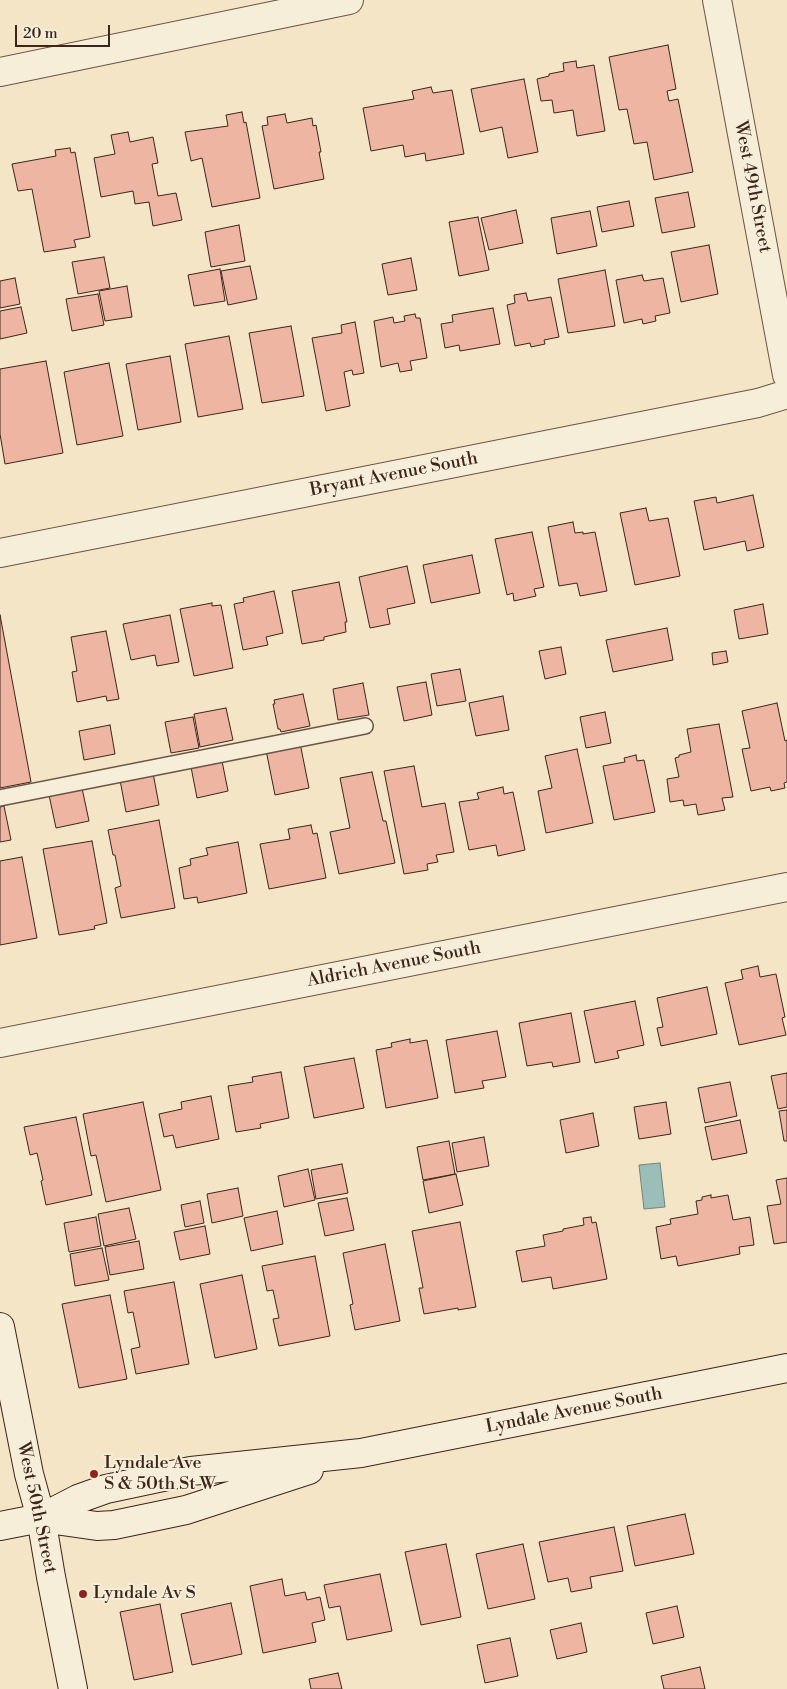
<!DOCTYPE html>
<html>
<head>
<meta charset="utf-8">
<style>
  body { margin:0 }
  #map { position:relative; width:787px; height:1689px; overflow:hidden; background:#f3e5c5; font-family:"Libre Bodoni",serif }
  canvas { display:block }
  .scale { position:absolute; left:15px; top:25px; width:95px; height:22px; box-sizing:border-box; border:2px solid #3c251b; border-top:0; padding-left:6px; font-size:15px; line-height:18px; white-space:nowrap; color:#3c251b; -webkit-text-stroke:4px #f7eed9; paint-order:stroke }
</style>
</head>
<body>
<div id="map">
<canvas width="787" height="1689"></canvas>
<div class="scale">20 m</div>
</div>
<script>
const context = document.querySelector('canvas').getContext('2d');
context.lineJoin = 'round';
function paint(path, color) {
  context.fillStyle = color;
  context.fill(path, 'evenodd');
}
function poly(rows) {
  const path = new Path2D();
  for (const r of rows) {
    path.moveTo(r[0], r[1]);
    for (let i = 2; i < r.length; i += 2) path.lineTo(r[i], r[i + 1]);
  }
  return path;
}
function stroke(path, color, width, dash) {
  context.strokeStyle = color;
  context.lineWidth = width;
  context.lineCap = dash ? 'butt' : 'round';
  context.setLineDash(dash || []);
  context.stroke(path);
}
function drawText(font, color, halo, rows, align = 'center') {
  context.font = font + ' "Libre Bodoni",serif';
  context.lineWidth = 4;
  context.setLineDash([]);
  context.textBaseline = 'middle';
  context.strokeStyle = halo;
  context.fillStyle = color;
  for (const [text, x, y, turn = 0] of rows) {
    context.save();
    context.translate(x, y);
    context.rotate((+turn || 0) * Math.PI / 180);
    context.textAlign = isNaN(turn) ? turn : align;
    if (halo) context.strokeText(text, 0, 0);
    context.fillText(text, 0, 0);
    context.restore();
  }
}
const water = poly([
  [660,1163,665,1207,644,1209,639,1165,660,1163]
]);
paint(water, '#9cbeb9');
stroke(water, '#76817a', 1);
const building = poly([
  [668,45,676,89,667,91,669,101,678,99,693,172,654,180,647,142,634,144,627,109,619,110,609,57,668,45],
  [576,61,577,68,594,65,605,131,577,136,573,110,554,113,552,100,541,101,537,79,549,76,549,74,564,71,563,63,576,61],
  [524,79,538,152,508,158,502,127,480,132,471,89,524,79],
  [431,87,433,93,452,90,464,154,426,161,425,153,405,157,403,145,371,151,363,108,414,99,412,91,431,87],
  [242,112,244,123,246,122,260,198,212,207,202,158,191,161,185,132,228,126,226,115,242,112],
  [285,114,287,123,312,118,313,126,316,125,321,152,319,152,324,179,274,189,262,126,268,125,267,117,285,114],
  [128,132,130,142,153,137,158,163,152,164,158,196,176,193,182,220,153,226,149,202,135,204,133,191,101,197,94,158,115,154,111,135,128,132],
  [70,148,71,153,75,152,90,237,74,240,76,247,44,252,32,189,18,191,12,164,56,156,55,150,70,148],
  [688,192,695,227,662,233,655,198,688,192],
  [629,201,634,226,602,232,597,207,629,201],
  [516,210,523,243,489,250,481,218,516,210],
  [590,211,597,246,557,254,551,218,590,211],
  [478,217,489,270,459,276,449,222,478,217],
  [239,225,245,261,211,267,205,232,239,225],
  [709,245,718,294,681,302,671,252,709,245],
  [104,257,110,288,78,294,72,262,104,257],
  [411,258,417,290,388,295,382,264,411,258],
  [250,266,257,299,228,305,221,271,250,266],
  [220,269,225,301,194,306,188,275,220,269],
  [605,270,615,326,568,333,558,279,605,270],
  [642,275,644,281,663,278,670,313,655,316,656,321,643,324,642,319,624,323,616,280,642,275],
  [15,278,20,304,0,308,0,281,15,278],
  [127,286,132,317,105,321,99,291,127,286],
  [526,293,528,301,551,297,559,337,544,340,545,344,531,347,530,343,515,346,507,305,515,303,514,295,526,293],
  [98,294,104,325,72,331,66,299,98,294],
  [21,307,27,333,0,339,0,311,21,307],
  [493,308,500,344,460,351,459,345,445,348,441,324,453,322,452,315,493,308],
  [415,314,416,318,420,318,427,358,410,361,412,370,400,372,398,363,381,367,374,321,393,317,394,323,405,321,404,316,415,314],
  [355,322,364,373,353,375,352,370,344,372,350,406,326,411,312,338,342,333,341,325,355,322],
  [291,326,304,396,262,403,249,333,291,326],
  [229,336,243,409,198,417,185,344,229,336],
  [170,356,181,422,138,430,126,364,170,356],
  [46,361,63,453,5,464,0,434,0,369,46,361],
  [109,363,123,436,77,445,64,372,109,363],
  [753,495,764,547,747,551,745,541,704,550,694,501,716,497,717,503,753,495],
  [646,508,649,521,668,518,680,576,635,585,620,513,646,508],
  [573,522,575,533,583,532,583,534,595,532,607,591,580,596,577,583,559,586,548,527,573,522],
  [532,532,544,587,534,589,536,596,514,601,513,593,507,595,495,539,532,532],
  [472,555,480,593,431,603,423,565,472,555],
  [407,566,415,603,387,609,390,624,370,628,359,577,407,566],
  [339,582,347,622,345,622,346,632,324,637,324,640,302,644,292,591,339,582],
  [274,591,283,633,266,637,268,645,243,650,234,604,244,602,243,598,274,591],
  [212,603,212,606,221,605,233,668,194,676,180,609,212,603],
  [763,604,768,634,739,639,734,610,763,604],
  [0,615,31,782,0,788,0,615],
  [170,615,179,662,157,666,155,655,131,660,123,624,170,615],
  [667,628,673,660,613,672,606,640,667,628],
  [106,631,119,699,107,701,106,696,77,702,72,672,77,671,71,637,106,631],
  [561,647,566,674,545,679,539,651,561,647],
  [726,651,728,662,713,665,712,653,726,651],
  [460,669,466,701,437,706,431,674,460,669],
  [426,682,432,715,404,721,397,687,426,682],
  [363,683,369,715,338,720,333,689,363,683],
  [303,694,310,726,281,732,280,729,278,729,273,704,275,704,274,700,303,694],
  [503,696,509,730,476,736,469,703,503,696],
  [777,703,785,741,787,740,787,782,784,783,785,788,771,791,770,787,751,791,742,749,750,748,742,711,777,703],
  [226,708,233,740,200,747,194,714,226,708],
  [605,712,611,743,586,748,580,717,605,712],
  [193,717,199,748,171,753,165,722,193,717],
  [719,724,733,797,722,798,725,810,698,815,696,804,684,806,683,800,670,802,667,779,679,777,675,758,679,757,679,755,691,752,687,729,719,724],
  [110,725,115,754,84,760,79,731,110,725],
  [300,743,309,788,275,795,266,750,300,743],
  [577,749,593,823,546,833,538,791,552,788,545,756,577,749],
  [636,755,637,761,644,760,655,812,614,820,603,766,625,762,624,758,636,755],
  [222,761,228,791,197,798,191,767,222,761],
  [414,766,422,807,445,803,454,852,436,855,438,862,427,864,428,870,404,874,384,771,414,766],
  [372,772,383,821,386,821,395,863,339,874,330,832,350,828,340,778,372,772],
  [153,773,159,805,126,812,120,780,153,773],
  [503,787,504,794,513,792,525,850,498,856,496,845,469,850,459,802,479,799,477,793,503,787],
  [82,788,89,821,56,828,49,795,82,788],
  [4,806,11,840,0,842,0,807,4,806],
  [159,820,175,908,121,918,115,888,121,886,115,855,113,855,108,830,159,820],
  [311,825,313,834,317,833,326,878,269,889,260,844,290,839,288,829,311,825],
  [92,841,107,923,94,926,95,929,59,935,43,849,92,841],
  [238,842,247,893,198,903,197,897,184,899,179,868,191,865,190,859,208,855,206,848,238,842],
  [22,857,37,938,0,945,0,861,22,857],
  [758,966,760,977,776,974,785,1017,782,1018,786,1035,739,1045,725,983,743,979,741,970,758,966],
  [707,987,717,1034,661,1046,657,1028,663,1027,657,998,707,987],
  [635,1001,644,1045,617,1051,619,1058,595,1063,584,1011,635,1001],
  [571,1013,580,1062,553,1067,552,1062,527,1066,519,1023,571,1013],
  [497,1031,506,1077,482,1081,484,1088,455,1093,446,1040,497,1031],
  [410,1039,410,1043,427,1040,438,1098,386,1108,376,1050,392,1047,391,1043,410,1039],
  [354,1058,364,1108,314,1118,304,1067,354,1058],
  [281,1072,289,1118,260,1124,261,1128,236,1132,228,1086,253,1082,252,1077,281,1072],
  [787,1073,787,1107,778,1109,771,1076,787,1073],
  [730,1082,737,1116,705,1123,698,1088,730,1082],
  [211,1096,219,1139,176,1148,173,1135,164,1137,159,1114,182,1109,181,1102,211,1096],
  [143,1102,161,1190,106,1202,96,1155,91,1156,83,1114,143,1102],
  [666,1102,671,1134,639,1139,634,1107,666,1102],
  [787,1110,787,1141,784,1141,779,1111,787,1110],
  [593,1113,599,1146,566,1153,560,1120,593,1113],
  [76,1117,92,1195,46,1205,41,1181,43,1180,37,1153,30,1155,24,1127,76,1117],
  [740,1120,747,1153,712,1160,705,1127,740,1120],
  [484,1137,489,1166,457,1172,452,1143,484,1137],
  [449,1141,455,1174,423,1180,417,1147,449,1141],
  [342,1164,348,1193,316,1199,311,1170,342,1164],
  [308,1169,315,1200,284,1207,278,1176,308,1169],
  [456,1174,463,1205,429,1213,423,1181,456,1174],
  [787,1178,787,1242,774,1244,767,1206,781,1204,776,1180,787,1178],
  [238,1188,243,1216,212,1223,207,1194,238,1188],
  [711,1195,711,1198,728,1195,733,1220,750,1217,754,1245,739,1247,740,1254,678,1266,676,1256,661,1259,656,1227,671,1224,670,1219,698,1214,696,1201,702,1200,702,1197,711,1195],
  [347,1198,354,1230,325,1236,318,1203,347,1198],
  [200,1201,204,1223,185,1227,181,1205,200,1201],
  [129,1208,136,1239,104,1246,98,1214,129,1208],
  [277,1211,283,1244,251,1251,244,1218,277,1211],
  [96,1217,101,1246,69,1252,64,1223,96,1217],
  [591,1217,592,1223,596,1222,607,1279,553,1289,551,1277,522,1282,516,1251,545,1246,543,1235,563,1231,563,1229,584,1225,583,1218,591,1217],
  [460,1222,476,1307,458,1310,458,1308,424,1314,419,1288,423,1288,412,1231,460,1222],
  [205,1226,210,1254,180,1260,174,1232,205,1226],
  [139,1241,144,1269,110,1275,105,1247,139,1241],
  [385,1244,400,1321,355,1330,350,1305,353,1304,343,1253,385,1244],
  [102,1248,109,1280,75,1286,70,1254,102,1248],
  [315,1256,330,1336,279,1346,273,1319,279,1318,273,1290,267,1291,262,1266,315,1256],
  [242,1275,257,1349,215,1358,200,1284,242,1275],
  [174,1282,189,1364,136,1374,131,1349,140,1347,133,1312,128,1313,124,1291,174,1282],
  [110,1295,127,1379,79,1388,62,1304,110,1295],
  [685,1514,694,1554,635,1566,627,1526,685,1514],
  [614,1527,623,1571,590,1577,592,1588,571,1592,568,1578,548,1582,539,1542,614,1527],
  [446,1544,461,1617,421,1625,405,1552,446,1544],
  [523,1544,535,1599,488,1609,476,1554,523,1544],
  [380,1574,392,1631,347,1640,340,1606,329,1608,324,1585,380,1574],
  [282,1579,285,1596,305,1592,307,1600,320,1597,325,1620,312,1623,316,1642,263,1653,250,1586,282,1579],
  [231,1603,242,1654,192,1665,181,1614,231,1603],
  [160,1604,173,1672,134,1680,120,1612,160,1604],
  [677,1606,684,1637,653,1644,646,1613,677,1606],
  [581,1623,587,1652,557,1659,550,1630,581,1623],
  [510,1638,518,1676,485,1683,477,1645,510,1638],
  [700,1667,705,1689,664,1689,661,1676,700,1667],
  [338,1673,342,1689,311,1689,309,1679,338,1673]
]);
paint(building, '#edb5a2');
stroke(building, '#3c251b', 1);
const lane = poly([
  [0,798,365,726]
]);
const street = poly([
  [717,0,787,375],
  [0,72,349,0],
  [0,553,758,403,787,394],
  [0,1043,787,887]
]);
const secondary = poly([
  [0,1327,29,1474,41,1518,51,1577,73,1689],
  [41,1518,97,1526,114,1525,186,1510,309,1470],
  [0,1526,41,1518,78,1499,106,1489,191,1471,361,1453,787,1368]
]);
stroke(lane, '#6a5546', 18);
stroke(street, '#6a5546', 30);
stroke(secondary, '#3c251b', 30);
stroke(lane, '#f7eed9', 15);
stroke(street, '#f7eed9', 28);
stroke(secondary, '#f7eed9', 28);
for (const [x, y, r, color] of [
  [94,1474,5,"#8f2418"],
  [83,1594,5,"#8f2418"]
]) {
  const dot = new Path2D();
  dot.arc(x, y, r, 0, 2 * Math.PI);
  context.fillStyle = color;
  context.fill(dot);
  stroke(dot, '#f7eed9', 2);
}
drawText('18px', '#3c251b', '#f7eed9', [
  ["West 49th Street",752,187,79],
  ["Bryant Avenue South",394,475,-11],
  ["Aldrich Avenue South",394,965,-11],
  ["Lyndale Avenue South",574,1411,-11],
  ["West 50th Street",36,1508,78]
]);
drawText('18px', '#3c251b', '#f7eed9', [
  ["Lyndale Ave",104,1464],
  ["S & 50th St W",104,1485],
  ["Lyndale Av S",93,1594]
], 'left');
</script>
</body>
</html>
